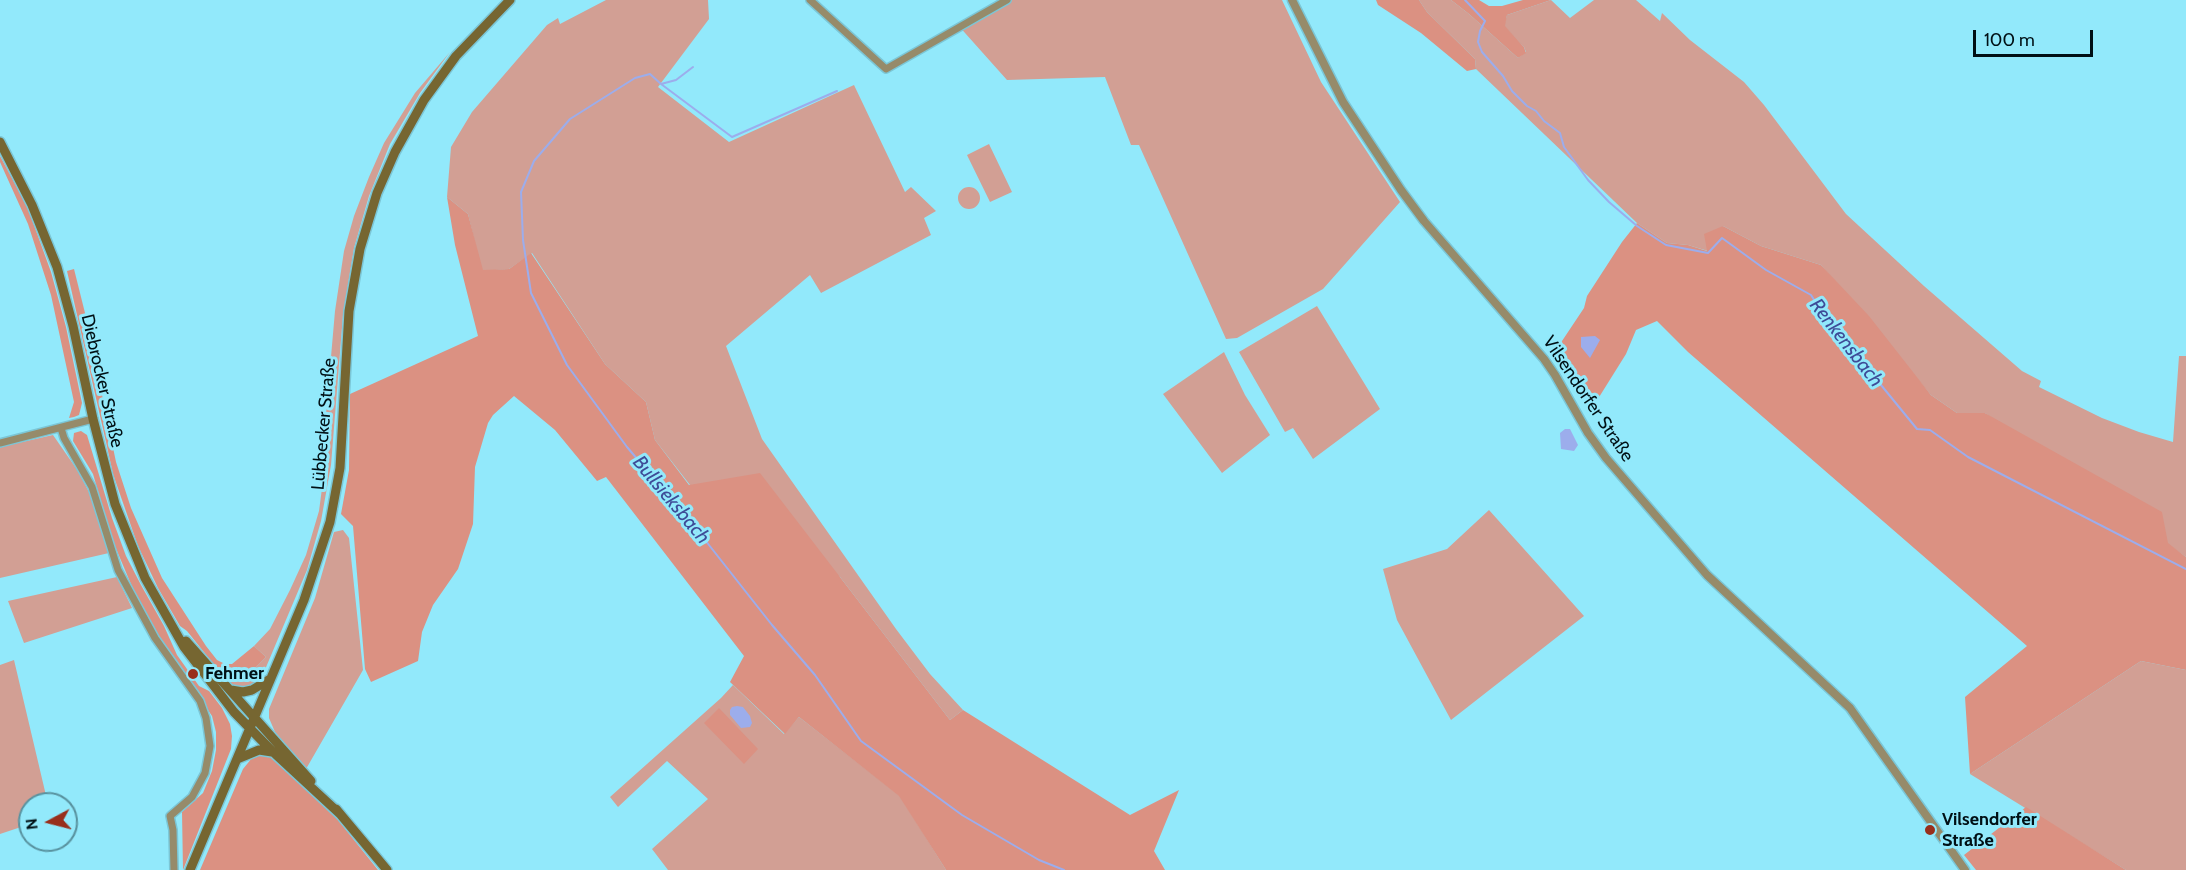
<!DOCTYPE html>
<html>
<head>
<meta charset="utf-8">
<style>
  body { margin:0 }
  #map { position:relative; width:2186px; height:870px; overflow:hidden; background:#92e9fb; font-family:Cabin,sans-serif }
  canvas { display:block }
  .north { position:absolute; left:18px; top:792px; width:60px; height:60px; box-sizing:border-box; background:#92e9fb; border:2px solid #58929f; border-radius:50%; rotate:263deg; font-size:16px; font-weight:700; line-height:24px; text-align:center; color:#001015 }
  .north::after { content:''; display:block; margin:auto; width:21px; height:27px; background:#982f1c; clip-path:polygon(50% 0,100% 100%,50% 72%,0 100%) }
  .scale { position:absolute; left:1973px; top:30px; width:120px; height:27px; box-sizing:border-box; border:3px solid #001015; border-top:0; padding-left:8px; font-size:18px; line-height:21px; white-space:nowrap; color:#001015; -webkit-text-stroke:4px #92e9fb; paint-order:stroke }
</style>
</head>
<body>
<div id="map">
<canvas width="2186" height="870"></canvas>
<div class="north">N</div>
<div class="scale">100 m</div>
</div>
<script>
const context = document.querySelector('canvas').getContext('2d');
context.lineJoin = 'round';
function paint(path, color) {
  context.fillStyle = color;
  context.fill(path, 'evenodd');
}
function poly(rows) {
  const path = new Path2D();
  for (const r of rows) {
    if (r.length === 3) {
      path.moveTo(r[0] + r[2], r[1]);
      path.arc(r[0], r[1], r[2], 0, 2 * Math.PI);
      continue;
    }
    path.moveTo(r[0], r[1]);
    for (let i = 2; i < r.length; i += 2) path.lineTo(r[i], r[i + 1]);
  }
  return path;
}
function stroke(path, color, width, dash) {
  context.strokeStyle = color;
  context.lineWidth = width;
  context.lineCap = dash ? 'butt' : 'round';
  context.setLineDash(dash || []);
  context.stroke(path);
}
function drawText(font, color, halo, rows, align = 'center') {
  context.font = font + ' Cabin,sans-serif';
  context.lineWidth = 6;
  context.setLineDash([]);
  context.textBaseline = 'middle';
  context.strokeStyle = halo;
  context.fillStyle = color;
  for (const [text, x, y, turn = 0] of rows) {
    context.save();
    context.translate(x, y);
    context.rotate((+turn || 0) * Math.PI / 180);
    context.textAlign = isNaN(turn) ? turn : align;
    if (halo) context.strokeText(text, 0, 0);
    context.fillText(text, 0, 0);
    context.restore();
  }
}
paint(poly([
  [606,0,708,0,709,19,658,87,729,142,854,85,905,192,911,187,936,211,924,218,931,235,821,293,810,275,726,346,762,439,896,629,930,674,963,710,950,720,840,577,690,485,655,440,646,402,605,364,532,253,509,269,482,271,468,214,447,197,451,147,472,112,547,25,558,18,560,24],
  [1000,0,1282,0,1321,82,1400,202,1323,289,1237,338,1226,339,1139,145,1131,145,1105,77,1007,80,957,24],
  [1419,0,1451,0,1469,14,1518,58,1526,52,1524,47,1504,26,1507,15,1551,0,1570,18,1594,0,1636,0,1660,21,1662,13,1690,40,1744,82,1764,105,1846,214,1924,286,2022,371,2041,381,2039,387,2102,418,2139,432,2173,442,2179,356,2186,356,2186,557,1985,413,1957,413,1931,395,1821,265,1761,246,1723,226,1708,251,1688,245,1667,243,1637,223,1476,69,1475,59,1427,12],
  [450,52,420,93,390,144,369,196,354,248,343,315,331,465,321,521,307,570,264,672,258,680,251,686,244,688,236,687,228,682,252,671,266,657,254,646,270,629,290,590,306,555,319,511,326,458,326,414,335,311,344,251,354,216,369,177,384,143,415,93],
  [989,144,1012,192,990,202,967,155],
  [969,198,11],
  [1317,306,1380,409,1313,459,1293,428,1285,432,1239,352],
  [1224,352,1245,395,1270,435,1222,473,1163,394],
  [53,435,78,471,90,494,109,553,0,578,0,447],
  [1489,510,1584,616,1451,720,1397,620,1383,569,1447,549],
  [343,530,349,538,363,670,306,769,275,732,269,718,269,709,315,598,334,532],
  [117,577,132,608,24,643,8,601],
  [14,660,48,804,30,804,30,824,0,834,0,665],
  [2141,661,2186,670,2186,870,2126,870,1970,774],
  [733,685,784,734,799,717,900,796,946,870,668,870,652,849,708,799,667,761,618,807,610,797,721,698]
]), '#d29f94');
paint(poly([
  [1376,0,1419,0,1427,12,1475,59,1476,69,1467,71,1421,33,1378,5],
  [1451,0,1479,0,1489,6,1502,6,1523,0,1551,0,1507,15,1505,26,1524,47,1526,53,1518,58,1469,14],
  [0,156,27,206,51,272,66,327,82,403,79,415,74,417,69,418,74,402,51,295,28,224,0,162],
  [447,197,468,214,483,270,509,269,531,253,605,364,646,402,655,440,689,485,760,473,950,720,963,710,1130,815,1179,790,1154,851,1165,870,946,870,899,796,799,717,785,734,730,682,744,656,606,477,597,481,555,430,514,396,493,415,488,423,475,467,473,524,458,569,433,605,422,632,418,661,371,682,365,669,353,526,341,514,349,470,350,394,478,336,455,245],
  [1637,223,1667,243,1688,245,1707,251,1704,234,1723,226,1761,246,1821,265,1869,316,1931,395,1957,413,1985,413,2162,512,2168,543,2186,557,2186,670,2141,661,1970,774,1965,697,2027,646,1688,352,1657,321,1636,330,1626,354,1591,410,1572,382,1556,350,1584,308,1587,296,1622,242],
  [74,269,85,313,116,462,131,508,162,578,206,646,217,660,225,664,232,664,254,646,266,657,252,671,228,682,187,631,180,626,158,588,138,546,113,474,106,442,67,271],
  [81,431,87,435,112,518,126,556,141,585,164,626,177,655,199,686,209,691,222,708,230,724,232,736,231,749,183,870,182,812,203,793,212,771,216,750,216,732,212,716,150,623,133,589,112,539,93,474,73,441,74,433],
  [719,708,758,749,744,764,704,723],
  [262,754,274,758,284,768,338,820,378,870,200,870,243,769,252,758],
  [2026,807,2126,870,1976,870,1964,855]
]), '#db9182');
paint(poly([
  [1595,336,1600,340,1590,358,1581,347,1581,337],
  [1565,429,1570,429,1578,445,1574,451,1561,449,1560,433],
  [737,706,743,707,750,716,752,723,750,727,741,728,730,715,730,710,732,707]
]), '#9cadec');
stroke(poly([
  [1465,0,1485,21,1480,31,1478,42,1482,52,1503,76,1512,91,1527,106,1536,111,1544,121,1560,133,1564,147,1588,180,1609,202,1637,226,1666,245,1708,253,1722,238,1766,270,1811,295,1838,338,1881,385,1917,429,1930,430,1968,457,2186,569],
  [693,67,676,80,661,84,650,74,635,78,570,119,534,161,521,192,523,240,531,293,567,365,627,447,694,526,772,625,815,675,861,741,962,815,1039,860,1064,870],
  [661,84,732,137,837,91]
]), '#9cadec', 2);
const minor = poly([
  [810,0,886,69,1007,0],
  [61,428,64,438,92,487,118,570,155,638,200,701,206,718,210,746,205,773,192,797,170,816,173,830,174,870],
  [0,443,93,419]
]);
const tertiary = poly([
  [1292,0,1343,102,1401,190,1424,221,1544,359,1555,375,1588,433,1606,458,1707,575,1850,708,1965,870]
]);
const secondary = poly([
  [0,142,32,205,57,267,73,326,93,419,115,504,145,578,184,647,234,712,273,752,340,814],
  [186,641,311,781],
  [231,690,243,692,252,690,270,679],
  [237,759,259,750,272,752],
  [336,809,387,870],
  [190,870,304,600,330,522,340,468,349,311,360,249,377,193,395,152,424,100,456,56,510,0]
]);
stroke(minor, '#7bc6d6', 10);
stroke(tertiary, '#7bc6d6', 11);
stroke(secondary, '#7bc6d6', 12);
stroke(minor, '#968b6a', 7);
stroke(tertiary, '#968b6a', 8);
stroke(secondary, '#766631', 9);
for (const [x, y, r, color] of [
  [193,674,6,"#982f1c"],
  [1930,830,6,"#982f1c"]
]) {
  const dot = new Path2D();
  dot.arc(x, y, r, 0, 2 * Math.PI);
  context.fillStyle = color;
  context.fill(dot);
  stroke(dot, '#92e9fb', 2);
}
drawText('18px', '#001015', '#92e9fb', [
  ["Diebrocker Straße",102,381,77],
  ["Vilsendorfer Straße",1588,399,56],
  ["Lübbecker Straße",324,424,-85]
]);
drawText('bold 18px', '#001015', '#92e9fb', [
  ["Fehmer",205,674],
  ["Vilsendorfer",1942,820],
  ["Straße",1942,841]
], 'left');
drawText('italic 20px', '#3e4c97', '#92e9fb', [
  ["Renkensbach",1846,343,52],
  ["Bullsieksbach",671,500,50]
]);
</script>
</body>
</html>
